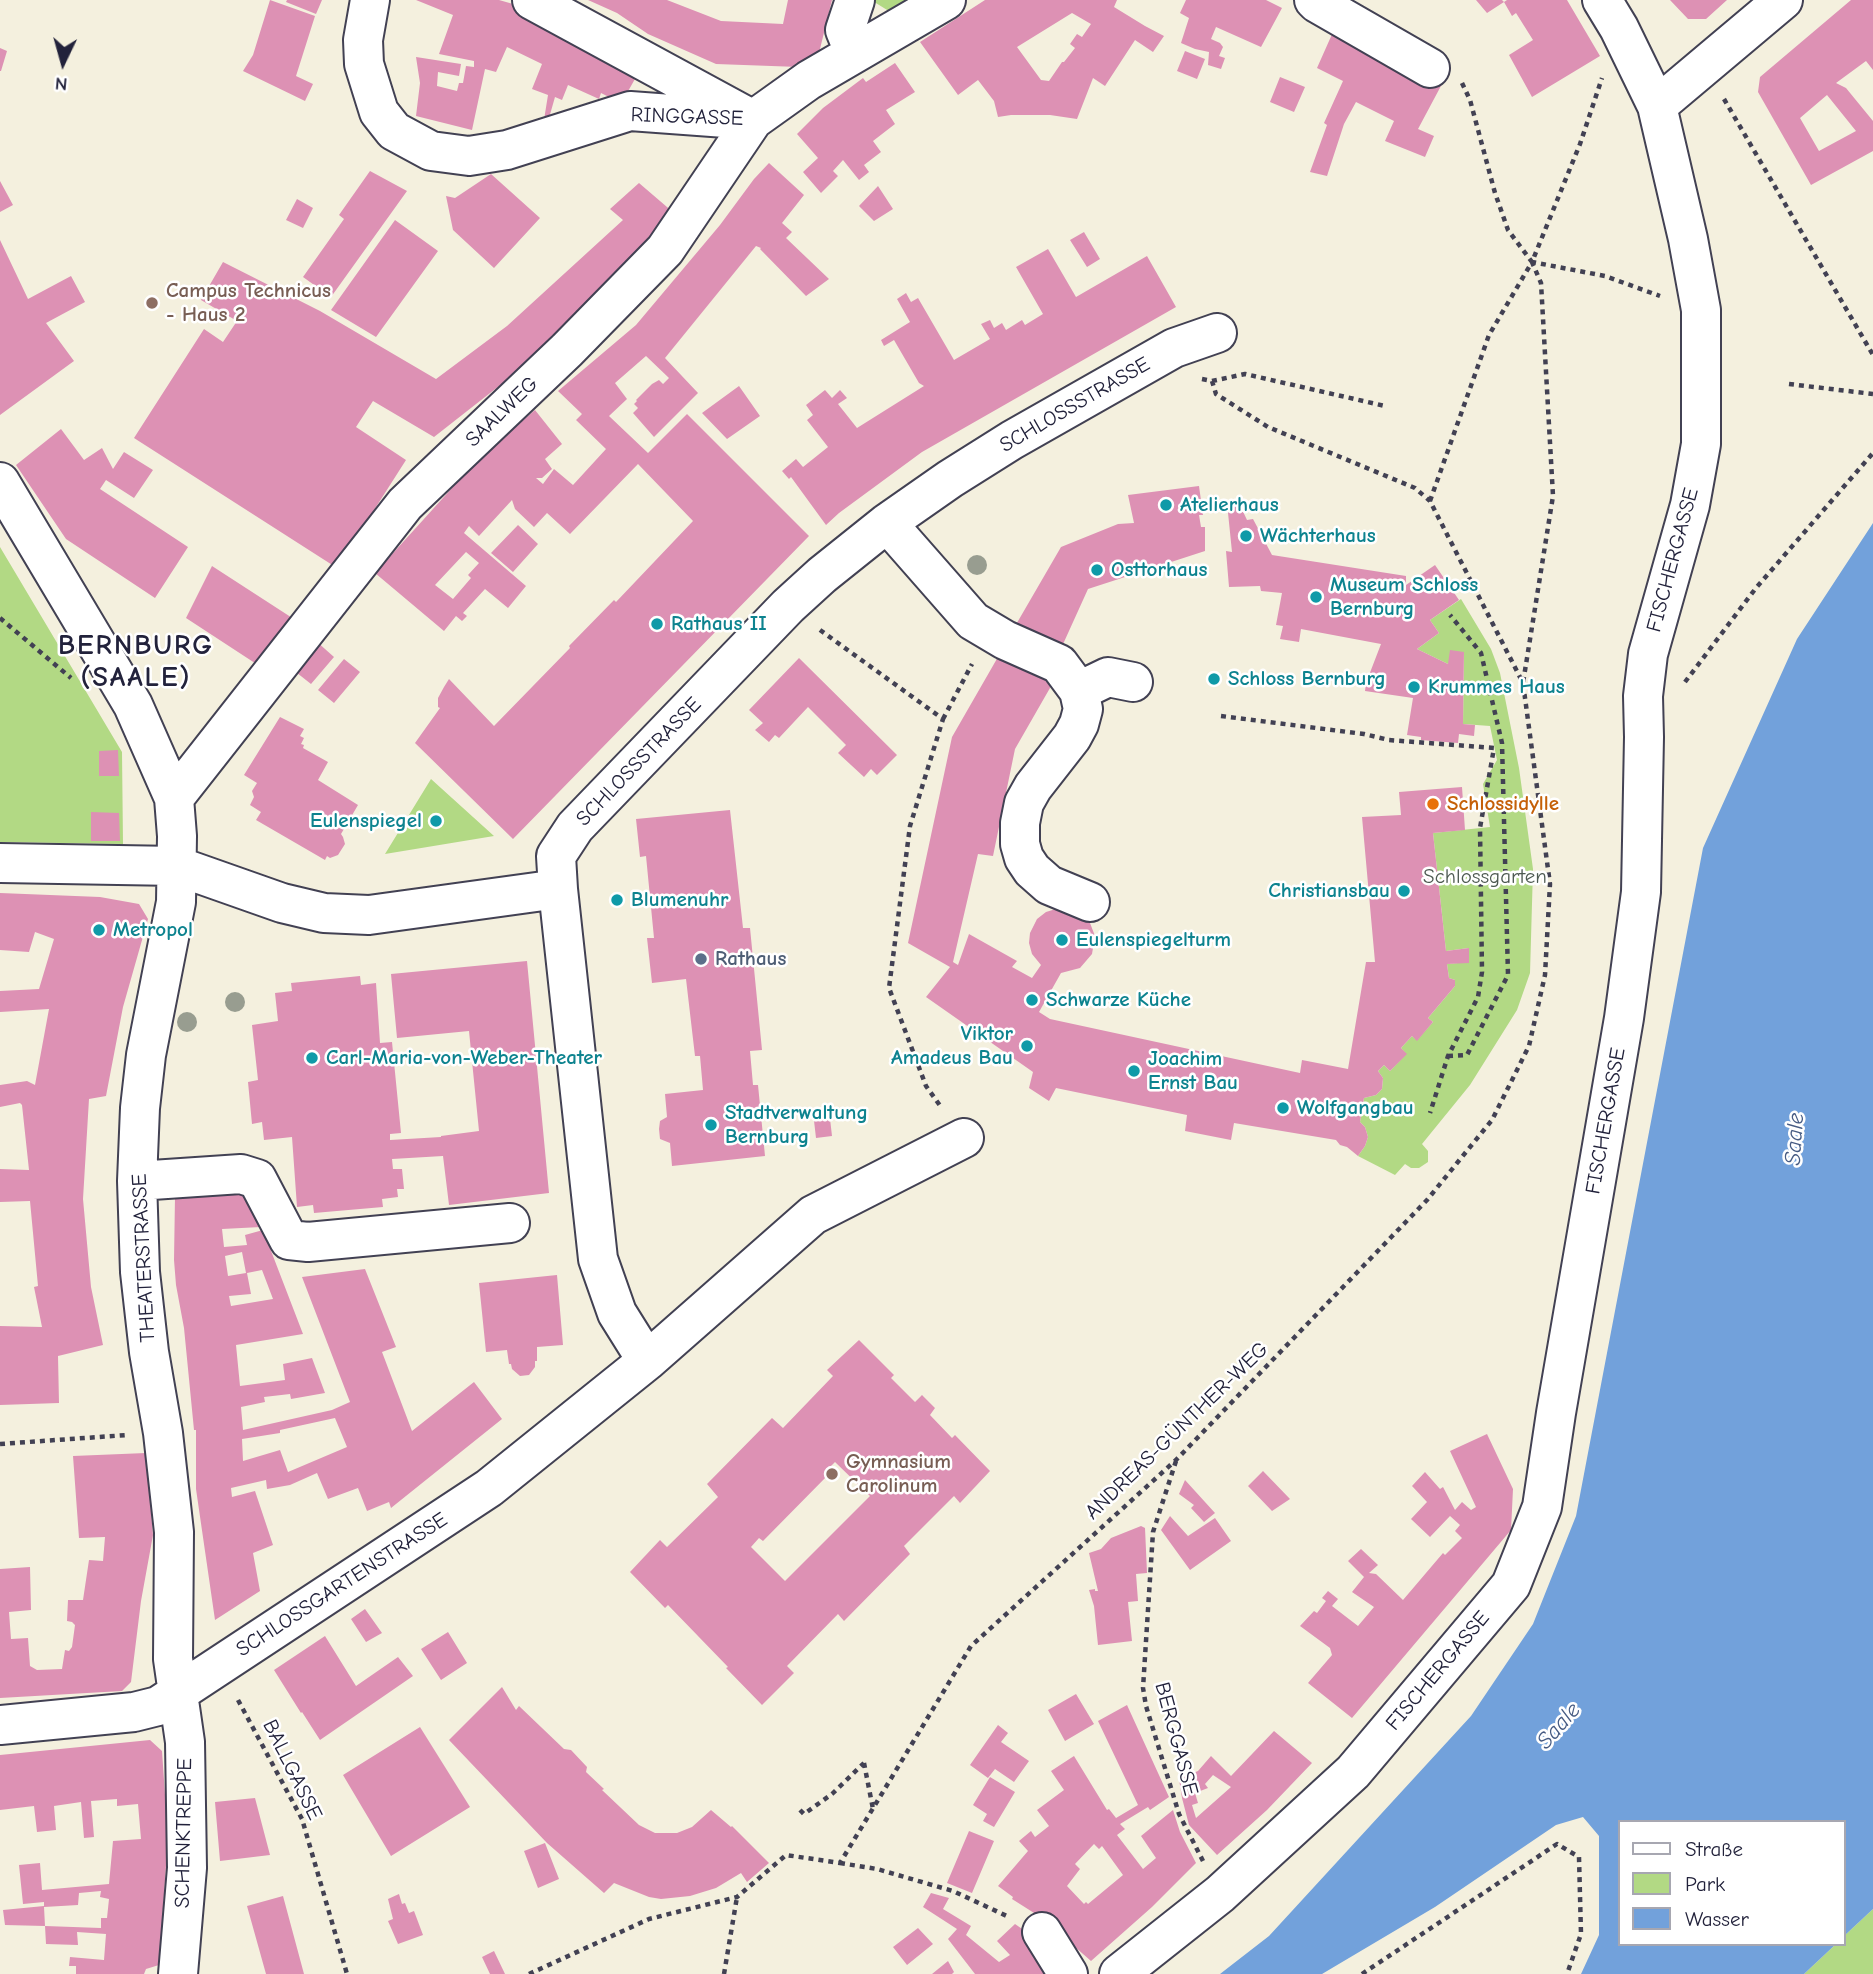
<!DOCTYPE html>
<html>
<head>
<meta charset="utf-8">
<style>
  body { margin:0 }
  #map { position:relative; width:1873px; height:1974px; overflow:hidden; background:#f4f0de; font-family:"Comic Neue",sans-serif }
  canvas { display:block }
  .legend { position:absolute; left:1618px; top:1820px; width:228px; height:126px; box-sizing:border-box; background:#fff; border:2px solid #a7a7b1; margin:0; padding:9px 12px; list-style:none; font-size:21px; color:#22223b }
  .legend li { display:flex; align-items:center; gap:14px; height:35px }
  .legend b { width:35px; border:2px solid #a7a7b1 }
  .north { position:absolute; left:28px; top:28px; width:70px; height:70px; -webkit-text-stroke:5px #fff; paint-order:stroke; rotate:185deg; font-size:19px; font-weight:700; line-height:28px; text-align:center; color:#22223b }
  .north::after { content:''; display:block; margin:auto; width:24px; height:32px; background:#22223b; clip-path:polygon(50% 0,100% 100%,50% 72%,0 100%) }
</style>
</head>
<body>
<div id="map">
<canvas width="1873" height="1974"></canvas>
<ul class="legend">
<li><b style="height:9px;background:#fff"></b>Straße</li>
<li><b style="height:19px;background:#b2d984"></b>Park</li>
<li><b style="height:19px;background:#72a1db"></b>Wasser</li>
</ul>
<div class="north">N</div>
</div>
<script>
const context = document.querySelector('canvas').getContext('2d');
context.lineJoin = 'round';
function paint(path, color) {
  context.fillStyle = color;
  context.fill(path, 'evenodd');
}
function poly(rows) {
  const path = new Path2D();
  for (const r of rows) {
    path.moveTo(r[0], r[1]);
    for (let i = 2; i < r.length; i += 2) path.lineTo(r[i], r[i + 1]);
  }
  return path;
}
function stroke(path, color, width, dash) {
  context.strokeStyle = color;
  context.lineWidth = width;
  context.lineCap = dash ? 'butt' : 'round';
  context.setLineDash(dash || []);
  context.stroke(path);
}
function drawText(font, color, halo, rows, align = 'center') {
  context.font = font + ' "Comic Neue",sans-serif';
  context.lineWidth = 5;
  context.setLineDash([]);
  context.textBaseline = 'middle';
  context.strokeStyle = halo;
  context.fillStyle = color;
  for (const [text, x, y, turn = 0] of rows) {
    context.save();
    context.translate(x, y);
    context.rotate((+turn || 0) * Math.PI / 180);
    context.textAlign = isNaN(turn) ? turn : align;
    if (halo) context.strokeText(text, 0, 0);
    context.fillText(text, 0, 0);
    context.restore();
  }
}
paint(poly([
  [871,0,913,0,892,13],
  [0,547,122,752,123,844,0,842],
  [1461,599,1491,649,1500,673,1519,768,1533,869,1530,973,1517,1010,1470,1085,1422,1144,1428,1151,1428,1162,1419,1168,1411,1168,1405,1164,1395,1175,1358,1156,1365,1146,1368,1137,1365,1127,1360,1122,1364,1098,1376,1095,1382,1089,1383,1078,1378,1071,1384,1065,1390,1071,1406,1054,1401,1048,1412,1036,1417,1040,1433,1022,1428,1018,1455,986,1455,980,1449,978,1447,964,1469,962,1469,948,1446,951,1433,833,1490,827,1483,784,1497,760,1490,726,1463,724,1464,652,1448,664,1417,649,1439,633,1430,620],
  [431,779,494,836,385,854],
  [1873,1909,1873,1974,1804,1974,1836,1944,1843,1944,1843,1937]
]), '#b2d984');
paint(poly([
  [1873,523,1873,1909,1843,1937,1843,1822,1619,1822,1619,1944,1836,1944,1804,1974,1581,1974,1599,1935,1599,1836,1583,1817,1556,1825,1435,1907,1322,1974,1220,1974,1269,1936,1471,1716,1533,1624,1576,1516,1703,848,1797,639]
]), '#72a1db');
paint(poly([
  [270,0,315,16,296,76,313,84,305,101,243,71,253,55],
  [287,0,322,0,316,14,286,2],
  [416,0,499,0,513,4,640,70,622,102,619,102,601,93,599,99,568,85,562,100,555,97,547,125,543,126,548,95,532,89,542,64,507,47,496,72,485,69,472,130,416,116,420,83,416,57,461,64,459,76,438,72,437,86,457,91,459,83,463,83,466,66,474,67,474,61,439,54,453,15],
  [588,0,667,0,721,21,783,24,788,0,832,0,819,53,799,67,716,64,648,34,617,13],
  [985,0,1117,0,1114,7,1145,26,1164,36,1153,52,1135,40,1105,86,1093,78,1077,119,1050,115,1011,115,998,117,994,101,978,80,958,95,920,42],
  [1072,13,1091,24,1082,37,1077,34,1070,44,1075,48,1064,62,1062,62,1049,81,1041,80,1017,47],
  [1186,0,1266,0,1282,8,1261,47,1216,27,1211,39,1220,43,1223,47,1219,56,1225,58,1221,69,1208,65,1209,52,1195,49,1181,43,1189,18,1180,13],
  [1476,0,1502,0,1504,2,1487,13],
  [1507,0,1567,0,1600,56,1532,97,1509,55,1533,40,1516,13,1512,16,1504,2],
  [1670,0,1727,0,1706,19,1688,19],
  [1851,0,1873,0,1873,70,1866,61,1836,83,1846,88,1873,121,1873,151,1811,185,1758,92,1760,77],
  [1827,95,1856,131,1819,151,1800,118],
  [1333,32,1442,84,1418,129,1434,136,1425,157,1385,141,1394,121,1356,102,1344,124,1327,176,1310,172,1327,125,1324,123,1343,81,1317,68],
  [0,48,7,51,1,71,0,71],
  [1185,51,1205,59,1197,79,1177,71],
  [895,63,915,92,886,110,895,124,873,141,881,152,864,165,869,172,859,180,843,160,833,171,838,176,821,193,803,172,818,158,797,134,823,108,863,78,866,82],
  [1280,77,1305,87,1294,112,1270,102],
  [769,163,804,195,782,223,792,232,786,238,829,279,806,296,760,249,761,248,756,246,665,358,698,393,654,437,633,413,638,408,634,404,637,401,636,400,652,384,659,380,663,384,669,378,646,356,615,383,627,399,609,416,648,453,687,414,809,536,513,839,415,743,440,708,438,707,438,698,444,687,449,679,494,726,570,648,569,646,614,600,616,602,693,521,638,464,570,534,547,513,534,527,515,509,512,500,479,536,469,526,464,533,526,586,508,608,485,589,463,613,467,616,462,621,456,616,444,631,375,573,481,456,535,410,562,444,545,459,552,469,542,478,536,478,543,484,554,469,573,485,606,449,576,420,582,414,558,391,636,325,720,225,754,179],
  [466,552,479,563,468,575,471,578,453,599,435,585],
  [370,171,407,191,331,297,303,277,344,219,339,215],
  [491,174,540,218,494,268,453,230,446,196,455,198],
  [0,181,13,205,0,212],
  [639,183,674,213,536,357,434,437,373,401,356,427,406,460,337,568,134,438,204,329,223,342,237,321,201,300,223,262,320,311,436,379,507,326,623,220,610,209],
  [878,186,893,209,874,221,859,206],
  [297,199,313,208,303,228,286,220],
  [395,220,438,251,376,337,331,310],
  [1084,232,1100,259,1087,267,1070,240],
  [0,240,28,299,71,276,85,302,46,323,74,361,0,415],
  [1048,249,1076,297,1147,256,1176,307,922,452,839,513,826,525,791,477,789,479,782,471,796,459,803,467,828,447,807,420,813,415,806,405,825,390,832,398,840,390,847,398,838,404,857,428,924,386,919,383,894,340,884,346,881,340,910,322,897,299,906,293,911,302,918,298,954,360,990,339,981,324,990,320,994,328,1002,323,1006,330,1022,320,1025,325,1043,314,1016,267],
  [739,386,760,416,727,439,702,413],
  [61,429,84,460,102,448,113,469,124,452,153,470,134,498,106,480,100,489,188,547,155,598,66,539,16,465],
  [1199,486,1203,515,1199,515,1201,527,1205,527,1205,551,1088,589,1059,653,1014,628,1061,547,1118,524,1134,523,1128,495],
  [1238,501,1247,520,1253,519,1272,555,1406,576,1406,585,1435,565,1459,600,1430,620,1439,633,1417,649,1448,664,1450,650,1464,652,1463,724,1475,725,1474,736,1459,734,1458,743,1421,740,1421,737,1407,735,1413,698,1365,691,1366,683,1381,644,1301,629,1299,642,1280,639,1283,626,1276,625,1282,593,1261,591,1260,586,1229,587,1226,551,1232,552,1227,503],
  [518,525,538,544,513,572,491,553],
  [212,566,300,623,264,669,186,618],
  [316,641,334,657,311,684,292,669],
  [1002,650,1054,681,1015,749,993,856,978,854,953,962,958,965,969,934,1017,961,1012,967,1032,978,1041,965,1032,954,1029,943,1030,933,1037,919,1046,912,1059,908,1084,916,1090,923,1095,936,1092,954,1080,968,1061,973,1039,1012,1050,1019,1300,1073,1302,1060,1348,1069,1366,962,1375,962,1362,817,1401,815,1399,792,1462,787,1465,830,1433,833,1446,951,1469,948,1469,963,1447,964,1449,978,1455,980,1455,986,1428,1018,1433,1022,1417,1041,1412,1036,1401,1048,1407,1054,1390,1071,1384,1065,1378,1071,1383,1078,1382,1089,1376,1095,1364,1098,1360,1122,1365,1127,1368,1137,1365,1146,1358,1156,1347,1147,1340,1145,1336,1140,1234,1123,1231,1140,1185,1131,1187,1115,1056,1088,1049,1101,1029,1088,1033,1072,926,997,950,967,908,943,952,737],
  [799,658,897,755,877,775,871,769,864,777,838,753,846,745,808,707,779,738,775,735,769,742,755,730,763,723,749,710],
  [344,659,360,672,334,703,318,690],
  [280,717,304,729,300,736,304,738,301,744,304,745,303,748,328,762,318,780,358,805,341,834,343,837,345,844,338,855,330,858,327,856,325,860,256,820,261,812,250,805,254,797,252,791,257,783,244,775],
  [118,750,119,776,99,776,99,751],
  [730,810,743,928,750,928,762,1050,750,1051,753,1085,758,1085,765,1156,672,1166,670,1143,660,1139,659,1129,660,1121,667,1117,665,1094,703,1090,700,1056,695,1056,686,979,652,983,647,938,654,938,646,856,640,857,636,819],
  [91,812,119,813,120,841,91,841],
  [0,893,100,897,139,904,148,919,123,1007,106,1096,89,1099,83,1199,91,1287,103,1345,58,1356,59,1403,0,1405,0,1326,42,1327,34,1287,38,1286,30,1201,0,1202,0,1169,29,1170,22,1105,20,1103,0,1107,0,1085,27,1081,35,1085,49,1009,0,1012,0,991,39,989,54,939,35,932,29,952,0,950],
  [527,961,549,1193,449,1205,443,1156,392,1159,393,1169,402,1169,404,1189,397,1189,398,1197,382,1199,383,1207,314,1213,313,1205,297,1207,292,1137,264,1140,262,1122,252,1124,248,1082,258,1080,252,1025,278,1021,275,993,292,991,291,983,360,976,361,985,376,983,380,1043,392,1042,401,1133,390,1134,390,1140,441,1137,441,1136,479,1131,469,1031,397,1038,391,974],
  [829,1110,832,1136,816,1138,813,1112],
  [249,1193,261,1227,222,1229,224,1247,247,1245,245,1235,263,1230,303,1334,236,1345,240,1386,285,1380,283,1364,312,1358,325,1393,291,1399,290,1394,264,1397,265,1402,241,1407,243,1430,332,1410,350,1402,302,1277,365,1269,396,1347,382,1352,412,1431,474,1382,502,1419,391,1508,389,1502,367,1511,358,1488,328,1499,317,1473,290,1485,267,1489,266,1480,231,1488,232,1497,255,1491,273,1545,253,1553,260,1591,215,1620,196,1489,196,1430,194,1430,184,1328,176,1285,174,1260,175,1197],
  [242,1252,246,1273,228,1276,225,1256],
  [262,1270,273,1299,231,1306,229,1296,251,1294,247,1273],
  [335,1418,347,1447,288,1472,280,1450,243,1461,242,1439,280,1433,280,1430],
  [557,1275,563,1345,537,1347,537,1361,535,1361,535,1367,529,1375,520,1376,512,1369,511,1364,509,1364,507,1350,486,1352,479,1283],
  [859,1340,894,1375,891,1378,915,1402,922,1395,935,1408,930,1415,952,1438,955,1435,990,1471,960,1503,954,1496,904,1546,910,1554,844,1621,838,1614,787,1666,794,1673,762,1705,726,1668,728,1667,668,1605,665,1608,630,1572,660,1540,667,1547,718,1497,707,1484,772,1418,783,1428,833,1376,827,1370],
  [835,1462,870,1496,785,1581,751,1547,759,1538,763,1541,830,1473,826,1471],
  [1487,1434,1513,1489,1511,1530,1352,1718,1308,1683,1332,1655,1330,1648,1300,1626,1314,1611,1317,1613,1326,1601,1322,1598,1328,1591,1338,1599,1332,1606,1358,1626,1374,1607,1352,1592,1364,1577,1348,1561,1361,1549,1378,1565,1369,1573,1376,1574,1403,1600,1443,1553,1445,1555,1462,1538,1455,1531,1460,1525,1450,1516,1430,1537,1411,1519,1427,1502,1412,1486,1425,1472,1440,1489,1443,1487,1455,1510,1462,1502,1471,1510,1476,1507,1450,1451],
  [146,1453,153,1535,141,1601,131,1682,122,1691,0,1698,0,1569,30,1567,31,1610,9,1612,11,1639,28,1638,30,1666,37,1670,62,1669,65,1650,69,1651,72,1647,75,1625,72,1622,67,1621,68,1600,83,1600,89,1560,103,1561,105,1537,79,1538,73,1456],
  [1263,1471,1290,1499,1272,1511,1248,1486],
  [1185,1480,1215,1513,1204,1522,1191,1508,1194,1505,1179,1494],
  [1170,1516,1188,1536,1215,1518,1231,1541,1190,1570,1161,1530],
  [1141,1526,1145,1528,1147,1573,1136,1574,1138,1601,1128,1602,1132,1641,1098,1645,1094,1606,1089,1590,1095,1589,1095,1591,1098,1591,1089,1553,1101,1549,1111,1538],
  [365,1609,382,1633,366,1642,351,1619],
  [448,1632,467,1663,441,1680,421,1649],
  [325,1636,356,1686,398,1657,413,1676,320,1740,302,1712,301,1713,274,1670],
  [502,1687,516,1710,519,1706,564,1749,571,1750,587,1767,586,1772,604,1789,602,1790,639,1825,655,1833,677,1833,692,1827,711,1810,731,1827,732,1826,769,1863,747,1882,741,1873,716,1888,690,1896,661,1899,649,1897,614,1883,604,1893,547,1843,449,1740],
  [1076,1694,1094,1724,1065,1741,1048,1710],
  [1127,1705,1169,1797,1150,1810,1148,1807,1120,1824,1125,1829,1117,1835,1143,1869,1156,1858,1141,1836,1173,1810,1180,1832,1196,1863,1152,1907,1091,1961,1042,1918,1012,1899,1013,1897,998,1886,1028,1851,1019,1841,1031,1831,1035,1837,1049,1826,1037,1810,1064,1790,1051,1771,1074,1756,1107,1810,1109,1809,1116,1818,1138,1805,1098,1721],
  [1094,1844,1099,1849,1102,1846,1123,1875,1088,1904,1086,1902,1084,1904,1067,1886,1080,1869,1075,1864],
  [998,1725,1008,1733,1001,1742,1029,1761,1014,1782,995,1769,988,1778,970,1765],
  [420,1727,470,1807,391,1856,343,1775],
  [1274,1731,1312,1763,1267,1810,1217,1855,1189,1825,1182,1798,1179,1779,1198,1771,1211,1756,1231,1776],
  [1213,1775,1231,1787,1196,1818,1192,1805,1198,1803,1195,1793,1208,1788,1205,1784],
  [150,1740,162,1751,168,1838,159,1965,146,1969,144,1974,76,1974,76,1966,69,1966,70,1957,104,1960,106,1934,77,1932,78,1945,46,1944,45,1926,101,1928,101,1918,107,1918,109,1899,100,1897,101,1891,79,1893,78,1905,44,1907,45,1926,5,1925,3,1910,44,1906,44,1902,23,1904,19,1865,40,1863,42,1890,109,1884,113,1841,141,1839,138,1804,117,1806,117,1799,91,1801,94,1837,84,1838,81,1802,54,1806,56,1830,37,1832,34,1806,0,1810,0,1755],
  [990,1777,1015,1792,994,1827,983,1821,987,1814,973,1805],
  [255,1798,270,1855,220,1861,215,1802],
  [969,1831,994,1841,972,1893,947,1883],
  [545,1843,559,1879,538,1888,524,1851],
  [931,1893,949,1898,943,1909,971,1926,966,1935,999,1962,1010,1955,997,1941,1015,1924,1038,1940,1053,1974,975,1974,948,1939,957,1929,923,1907],
  [399,1894,402,1904,405,1903,409,1913,414,1911,423,1935,398,1944,388,1921,393,1919,388,1899],
  [283,1896,304,1974,266,1974,247,1906],
  [918,1928,933,1944,907,1965,893,1947],
  [494,1951,505,1974,490,1974,482,1957],
  [948,1961,954,1972,952,1974,932,1974]
]), '#dd91b4');
const minor = poly([
  [370,0,363,40,364,64,379,112,394,131,431,151,469,156,507,150,630,111,753,120,532,0],
  [1314,0,1317,3,1430,68],
  [854,52,845,30,855,0],
  [1657,106,1783,0],
  [0,482,133,705,174,798,177,836,176,902,146,1055,140,1108,137,1181,140,1272,149,1352,163,1433,174,1532,173,1659,185,1742,187,1868,178,1974],
  [887,523,973,621,1005,640,1059,664,1079,691,1108,677,1133,682],
  [1079,691,1083,709,1079,724,1072,737,1033,787,1024,803,1020,823,1020,844,1024,858,1032,870,1049,885,1090,902],
  [174,798,405,504,567,350,665,250,753,120,809,80,946,0],
  [0,863,177,866,282,903,324,913,369,915,558,889,556,856,575,827,788,606,822,575,887,523,950,479,1012,440,1174,348,1217,333],
  [558,889,598,1259,617,1313,647,1361],
  [137,1181,241,1174,257,1179,289,1240,308,1242,510,1223],
  [0,1725,134,1712,158,1706,489,1488,647,1361,813,1215,964,1138],
  [1042,1932,1068,1974],
  [1119,1974,1220,1894,1353,1772,1511,1585,1542,1507,1556,1413,1624,1018,1641,892,1644,737,1643,696,1648,654,1690,505,1701,444,1701,310,1688,239,1657,106,1619,28,1602,0]
]);
stroke(minor, '#424153', 42);
stroke(poly([
  [1462,83,1470,100,1495,193,1508,230,1532,262],
  [1724,99,1873,355],
  [1202,379,1212,381,1216,394,1268,427,1415,488,1430,501,1523,683,1553,496,1541,283,1532,262,1580,144,1602,78],
  [1212,381,1245,374,1385,406],
  [1789,384,1873,394],
  [1430,501,1489,335,1532,262,1605,276,1660,296],
  [0,618,71,678],
  [820,630,943,719,910,826,889,988,926,1086,941,1107],
  [1685,682,1756,588,1873,453],
  [1221,716,1364,734,1389,740,1494,748,1480,828,1482,972,1478,997,1448,1056,1430,1113],
  [943,719,972,664],
  [1448,1056,1467,1055,1508,975,1502,743,1481,653,1450,615],
  [0,1444,127,1435],
  [1176,1461,1153,1532,1143,1688,1146,1706,1179,1814,1203,1861],
  [238,1700,302,1819,347,1974],
  [864,1763,873,1809],
  [800,1810,804,1814,832,1794,864,1763],
  [840,1863,877,1869,953,1891,1009,1917],
  [529,1974,649,1919,737,1897,786,1855,840,1863,971,1646,1176,1460,1427,1200,1492,1120,1529,1046,1545,975,1550,884,1523,683],
  [724,1974,737,1897],
  [1362,1974,1557,1844,1579,1857,1581,1934,1567,1974]
]), '#424153', 4.5, [5, 5]);
stroke(minor, '#fff', 38);
context.fillStyle = '#989d90';
for (const [x, y] of [
  [977,565],
  [235,1002],
  [187,1022]
]) {
  context.beginPath();
  context.arc(x, y, 10, 0, 2 * Math.PI);
  context.fill();
}
for (const [x, y, r, color] of [
  [152,303,7,"#8d6e63"],
  [1166,505,7,"#0f9aa8"],
  [1246,536,7,"#0f9aa8"],
  [1097,570,7,"#0f9aa8"],
  [1316,597,7,"#0f9aa8"],
  [657,624,7,"#0f9aa8"],
  [1214,679,7,"#0f9aa8"],
  [1414,687,7,"#0f9aa8"],
  [1433,804,7,"#e8710a"],
  [436,821,7,"#0f9aa8"],
  [1404,891,7,"#0f9aa8"],
  [617,900,7,"#0f9aa8"],
  [99,930,7,"#0f9aa8"],
  [1062,940,7,"#0f9aa8"],
  [701,959,7,"#5c6f8a"],
  [1032,1000,7,"#0f9aa8"],
  [1027,1046,7,"#0f9aa8"],
  [312,1058,7,"#0f9aa8"],
  [1134,1071,7,"#0f9aa8"],
  [1283,1108,7,"#0f9aa8"],
  [711,1125,7,"#0f9aa8"],
  [832,1474,7,"#8d6e63"]
]) {
  const dot = new Path2D();
  dot.arc(x, y, r, 0, 2 * Math.PI);
  context.fillStyle = color;
  context.fill(dot);
  stroke(dot, '#fff', 2.5);
}
drawText('21px', '#22223b', '#fff', [
  ["RINGGASSE",687,117,2],
  ["SCHLOSSSTRASSE",1075,405,-30],
  ["SAALWEG",502,412,-44],
  ["FISCHERGASSE",1673,560,-75],
  ["SCHLOSSSTRASSE",639,762,-46],
  ["FISCHERGASSE",1606,1121,-80],
  ["THEATERSTRASSE",144,1258,-93],
  ["ANDREAS-GÜNTHER-WEG",1177,1431,-44],
  ["SCHLOSSGARTENSTRASSE",342,1585,-33],
  ["FISCHERGASSE",1438,1671,-50],
  ["BERGGASSE",1176,1739,75],
  ["BALLGASSE",292,1770,64],
  ["SCHENKTREPPE",184,1833,-89]
]);
drawText('bold 21px', '#785e54', '#fff', [
  ["Campus Technicus",166,291],
  ["- Haus 2",166,315],
  ["Gymnasium",846,1462],
  ["Carolinum",846,1486]
], 'left');
drawText('bold 21px', '#0d838f', '#fff', [
  ["Atelierhaus",1180,505],
  ["Wächterhaus",1260,536],
  ["Osttorhaus",1111,570],
  ["Museum Schloss",1330,585],
  ["Bernburg",1330,609],
  ["Rathaus II",671,624],
  ["Schloss Bernburg",1228,679],
  ["Krummes Haus",1428,687],
  ["Eulenspiegel",422,821,"right"],
  ["Christiansbau",1390,891,"right"],
  ["Blumenuhr",631,900],
  ["Metropol",113,930],
  ["Eulenspiegelturm",1076,940],
  ["Schwarze Küche",1046,1000],
  ["Viktor",1013,1034,"right"],
  ["Amadeus Bau",1013,1058,"right"],
  ["Carl-Maria-von-Weber-Theater",326,1058],
  ["Joachim",1148,1059],
  ["Ernst Bau",1148,1083],
  ["Wolfgangbau",1297,1108],
  ["Stadtverwaltung",725,1113],
  ["Bernburg",725,1137]
], 'left');
drawText('bold 21px', '#c56008', '#fff', [
  ["Schlossidylle",1447,804]
], 'left');
drawText('21px', '#4d5951', '#fff', [
  ["Schlossgarten",1485,877]
]);
drawText('bold 21px', '#4e5e75', '#fff', [
  ["Rathaus",715,959]
], 'left');
drawText('italic 23px', '#465b83', '#fff', [
  ["Saale",1795,1139,-86],
  ["Saale",1559,1726,-49]
]);
context.letterSpacing = '2px';
drawText('bold 28px', '#22223b', '#fff', [
  ["BERNBURG",136,646],
  ["(SAALE)",136,678]
]);
context.letterSpacing = '0px';
</script>
</body>
</html>
